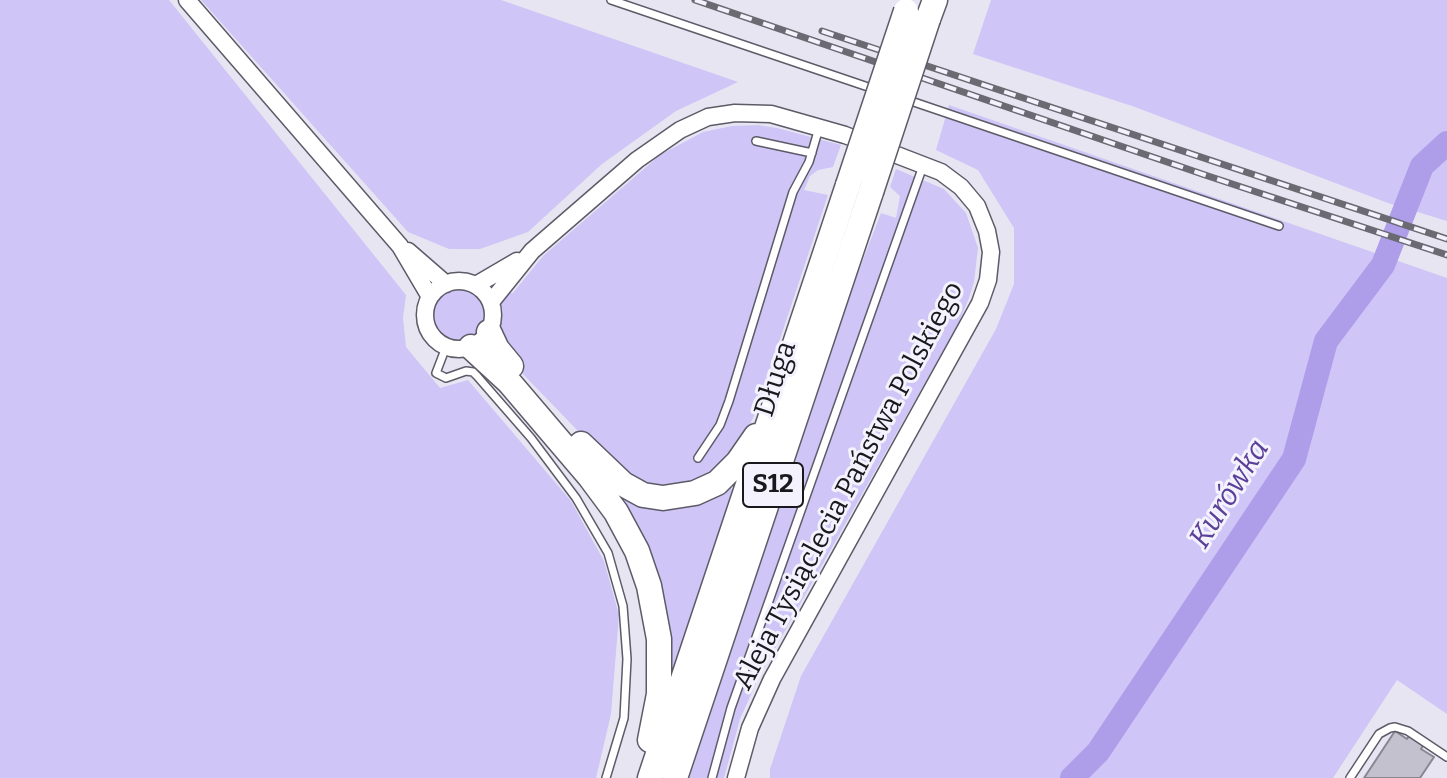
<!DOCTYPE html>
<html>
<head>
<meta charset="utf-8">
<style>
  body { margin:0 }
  canvas { display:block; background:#e7e5f2 }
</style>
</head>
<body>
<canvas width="1447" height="778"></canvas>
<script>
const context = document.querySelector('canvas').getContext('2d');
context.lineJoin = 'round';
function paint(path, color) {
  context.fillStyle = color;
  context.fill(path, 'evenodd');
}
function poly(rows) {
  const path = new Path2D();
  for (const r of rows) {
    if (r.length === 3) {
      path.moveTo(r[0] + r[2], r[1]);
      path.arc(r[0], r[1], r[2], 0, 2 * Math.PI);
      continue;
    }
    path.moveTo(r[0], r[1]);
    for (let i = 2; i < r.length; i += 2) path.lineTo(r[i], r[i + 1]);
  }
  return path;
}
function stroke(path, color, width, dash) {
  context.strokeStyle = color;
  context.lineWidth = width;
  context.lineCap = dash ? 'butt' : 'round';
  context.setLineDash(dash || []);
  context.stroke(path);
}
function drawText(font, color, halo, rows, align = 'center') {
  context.font = font + ' Bitter,serif';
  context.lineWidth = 6;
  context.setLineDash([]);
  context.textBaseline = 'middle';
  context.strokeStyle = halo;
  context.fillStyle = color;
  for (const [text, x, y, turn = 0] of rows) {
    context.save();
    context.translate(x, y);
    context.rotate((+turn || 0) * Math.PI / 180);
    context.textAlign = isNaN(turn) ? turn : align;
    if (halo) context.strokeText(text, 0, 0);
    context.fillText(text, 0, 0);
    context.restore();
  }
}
paint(poly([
  [0,0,169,0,406,295,403,318,406,347,440,388,468,380,571,501,604,561,619,615,611,714,596,778,0,778],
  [201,0,501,0,738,82,676,111,602,164,528,232,480,249,449,249,408,232],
  [991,0,1447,0,1447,221,1388,203,1135,107,973,54],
  [949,105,1447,278,1447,714,1397,680,1333,778,770,778,770,769,801,676,996,329,1014,284,1014,228,978,170,936,150],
  [758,125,777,128,841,145,833,167,818,170,810,176,804,190,828,195,755,414,740,444,705,481,660,490,610,464,520,371,495,327,498,304,504,292,513,293,543,256,660,155,703,132,732,126],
  [896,169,944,189,966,213,978,248,974,282,969,298,958,324,759,677,740,719,724,778,689,778,856,278,881,213,896,218,900,196,890,187],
  [458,315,27],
  [487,344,617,489,730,486,733,492,667,691,649,567]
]), '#cfc5f7');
stroke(poly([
  [1072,778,1098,752,1294,459,1326,341,1383,265,1422,166,1447,143]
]), '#ae9de9', 24);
const building = poly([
  [1395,731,1407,739,1410,734,1424,744,1421,749,1434,757,1420,778,1364,778,1395,731]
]);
paint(building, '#c3c1ce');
stroke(building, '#888790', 2);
const service = poly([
  [611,0,874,89],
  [905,99,1279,226],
  [756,141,812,153],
  [446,347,436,373,446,378,466,371,473,372,477,376,531,438,576,498,608,553,623,606,627,659,624,718,606,778],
  [698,458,720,425,729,401,793,192,809,162,819,128],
  [712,778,731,708,923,166],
  [1350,778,1379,734,1390,728,1395,727,1408,731,1447,757]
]);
const tertiary = poly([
  [187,0,400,246,430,297],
  [408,251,446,284],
  [459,315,34],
  [476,285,517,261],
  [491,302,532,251,637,160,680,130,708,117,735,113,771,114,845,135,941,172,961,187,977,206,987,231,991,252,988,280,980,303,772,679,750,728,736,778]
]);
const motorway = poly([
  [928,19,935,0],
  [489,332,497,349,511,366],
  [471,347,509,382,590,477,616,512,637,551,649,586,659,639,659,694,650,740],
  [581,444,623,484,643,495,663,498,695,493,717,483,738,462,756,436],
  [650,778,848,185],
  [675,778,871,192]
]);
stroke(service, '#5d5b67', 10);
stroke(tertiary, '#5d5b67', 19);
stroke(motorway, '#5d5b67', 27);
stroke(service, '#fff', 7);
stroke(tertiary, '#fff', 16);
stroke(motorway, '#fff', 24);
const rail = poly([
  [695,0,1205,175,1447,255],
  [822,31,1447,239]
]);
stroke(rail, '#6b6972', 7);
stroke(rail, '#f4f2fd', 4, [12]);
const motorwayBridge = poly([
  [848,185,906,11],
  [871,192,928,19]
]);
stroke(motorwayBridge, '#5d5b67', 27, []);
stroke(motorwayBridge, '#fff', 24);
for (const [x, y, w] of [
  [773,485,60]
]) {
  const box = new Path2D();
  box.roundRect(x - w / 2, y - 22, w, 44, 6);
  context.fillStyle = '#f4f2fd';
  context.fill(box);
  stroke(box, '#19181d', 2);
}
drawText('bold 26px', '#19181d', null, [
  ["S12",773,485]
]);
drawText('28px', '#19181d', '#f4f2fd', [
  ["Długa",776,379,-72],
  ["Aleja Tysiąclecia Państwa Polskiego",849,486,-62]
]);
drawText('italic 30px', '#5b4099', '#f4f2fd', [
  ["Kurówka",1230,494,-58]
]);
</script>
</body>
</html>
